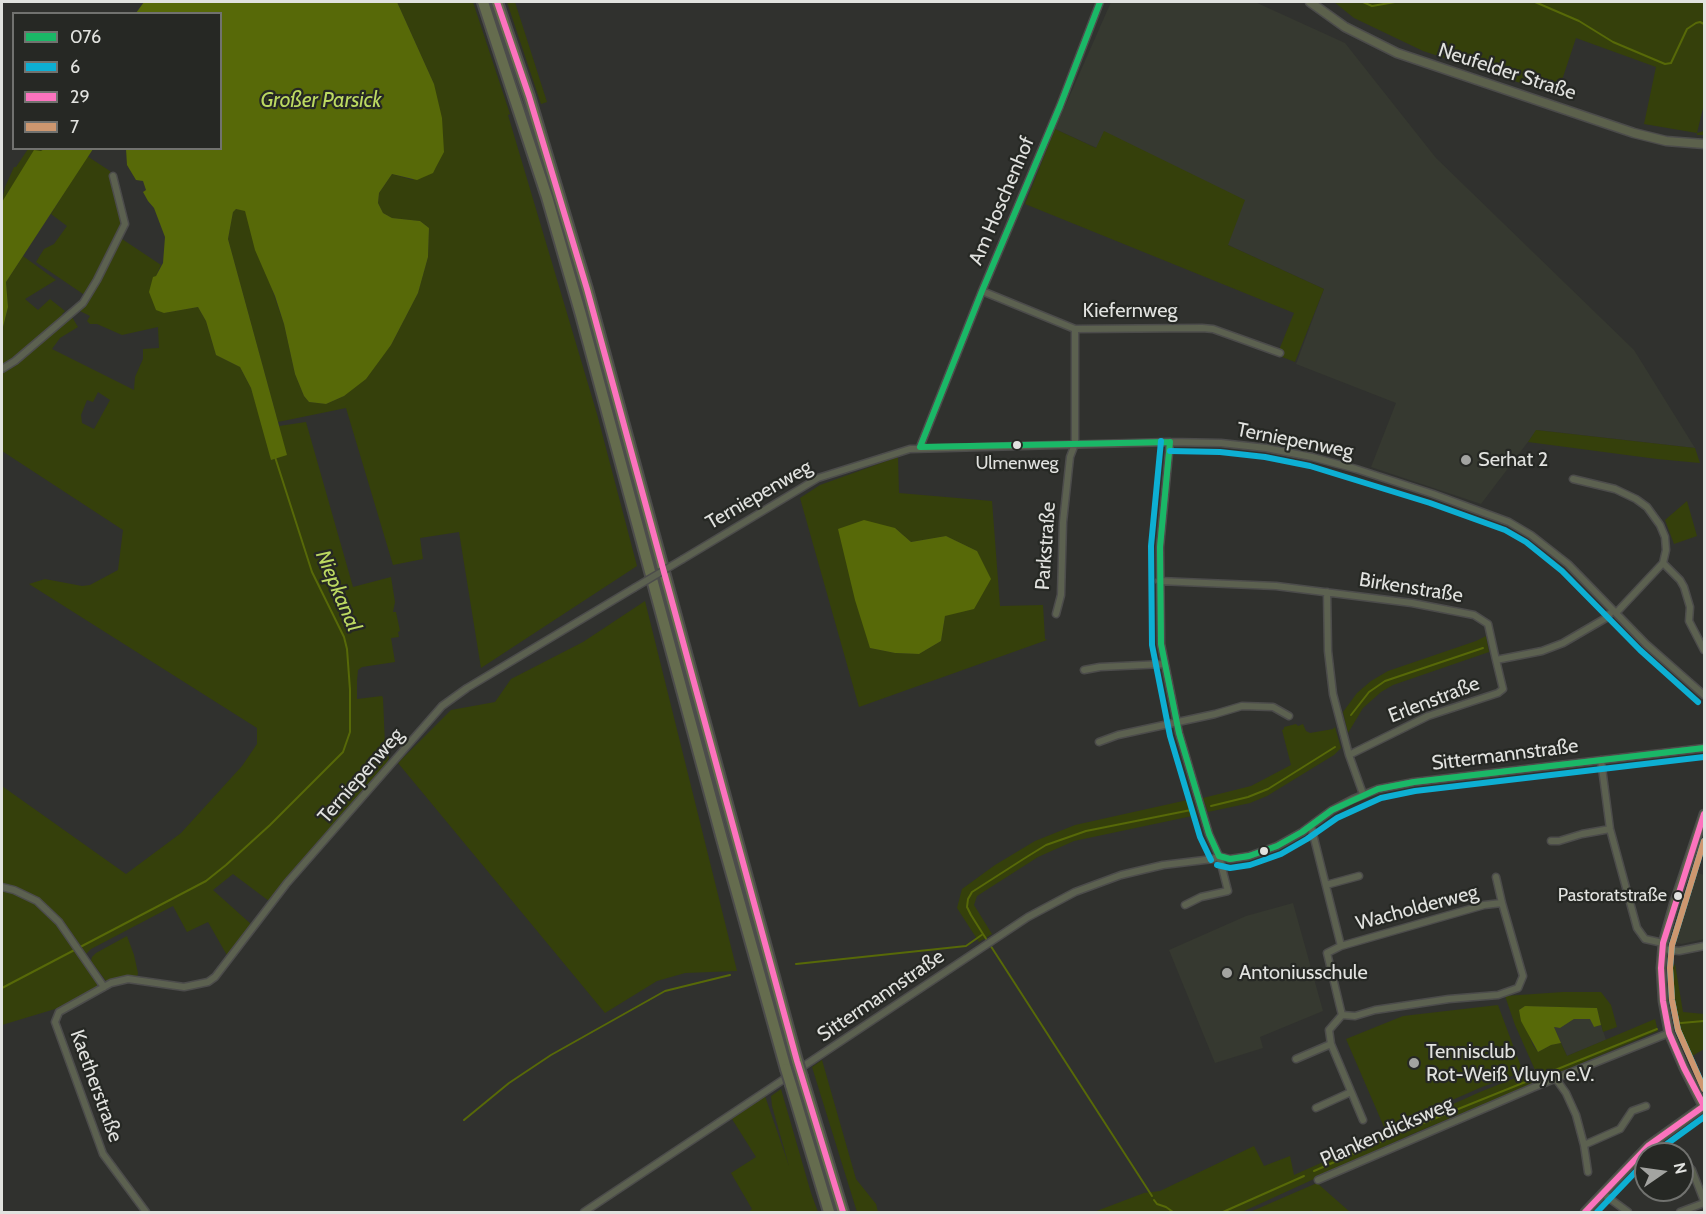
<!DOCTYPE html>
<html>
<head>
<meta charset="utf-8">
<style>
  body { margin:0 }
  #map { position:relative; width:1706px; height:1214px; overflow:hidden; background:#30312e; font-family:Cabin,sans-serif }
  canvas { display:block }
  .frame { position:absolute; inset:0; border:3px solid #e1e2df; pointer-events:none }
  .legend { position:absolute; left:12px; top:12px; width:210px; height:138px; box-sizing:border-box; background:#262824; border:2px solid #71726f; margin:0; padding:8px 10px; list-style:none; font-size:18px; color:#e1e2df }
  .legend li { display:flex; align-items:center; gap:12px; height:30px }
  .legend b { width:30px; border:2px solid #71726f }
  .north { position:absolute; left:1634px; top:1142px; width:60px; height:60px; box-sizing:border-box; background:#262824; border:2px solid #71726f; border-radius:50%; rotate:77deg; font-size:16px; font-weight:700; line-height:24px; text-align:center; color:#e1e2df }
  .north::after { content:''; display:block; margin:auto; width:21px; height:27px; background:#a3a4a1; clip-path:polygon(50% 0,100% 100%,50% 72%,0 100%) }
</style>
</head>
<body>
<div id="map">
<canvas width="1706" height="1214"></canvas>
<div class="frame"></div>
<ul class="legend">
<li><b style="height:8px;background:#1ab867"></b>076</li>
<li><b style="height:8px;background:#0dafd3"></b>6</li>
<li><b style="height:8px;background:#fc73be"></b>29</li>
<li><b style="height:8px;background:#cd976f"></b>7</li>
</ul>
<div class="north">N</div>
</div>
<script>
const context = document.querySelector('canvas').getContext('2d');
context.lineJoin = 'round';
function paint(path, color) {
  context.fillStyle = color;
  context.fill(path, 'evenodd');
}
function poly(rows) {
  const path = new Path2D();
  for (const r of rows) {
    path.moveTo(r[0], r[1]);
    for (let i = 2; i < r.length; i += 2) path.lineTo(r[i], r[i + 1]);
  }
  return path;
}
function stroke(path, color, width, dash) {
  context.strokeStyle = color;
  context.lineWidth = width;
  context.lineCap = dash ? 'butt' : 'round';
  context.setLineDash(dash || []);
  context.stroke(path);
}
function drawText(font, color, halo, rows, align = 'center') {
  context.font = font + ' Cabin,sans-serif';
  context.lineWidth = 4.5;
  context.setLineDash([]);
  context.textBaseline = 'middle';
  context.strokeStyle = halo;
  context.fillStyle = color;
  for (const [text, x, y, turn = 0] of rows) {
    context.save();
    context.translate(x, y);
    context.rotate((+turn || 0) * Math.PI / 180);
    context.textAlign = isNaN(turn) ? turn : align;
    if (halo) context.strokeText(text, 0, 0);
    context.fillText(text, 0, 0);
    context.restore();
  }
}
paint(poly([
  [1111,2,1255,2,1345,43,1436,158,1634,350,1695,448,1537,430,1481,504,1371,467,1396,403,1296,364,1324,289,1228,245,1155,157,1104,132,1097,148,1055,129],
  [1692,871,1704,875,1704,939,1682,944,1676,943,1674,940,1677,915],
  [1293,903,1323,1011,1260,1037,1263,1048,1215,1063,1169,950,1246,916],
  [1574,1019,1591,1019,1594,1027,1601,1025,1606,1040,1567,1056,1554,1027,1560,1028]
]), '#363930');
paint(poly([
  [397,2,473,2,510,114,508,115,597,414,637,566,481,668,459,532,420,538,423,559,393,565,346,408,278,422,228,239,233,212,236,209,245,210,284,324,295,374,304,396,309,402,326,404,344,396,391,345,418,293,428,257,429,228,420,221,392,218,383,213,378,203,379,193,392,174,413,180,434,84],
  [507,2,515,2,547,102,541,104],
  [1334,2,1704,2,1704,104,1697,133,1704,131,1704,135,1697,135,1697,133,1644,124,1656,67,1576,38,1557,95,1423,51,1354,18],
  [1055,129,1096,148,1104,131,1245,200,1228,245,1324,289,1295,362,1277,355,1294,313,1025,204],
  [28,149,44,149,2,202,5,187,14,167,16,167],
  [87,156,110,171,123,218,122,227,86,296,36,262,44,249,54,244,67,226,51,214],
  [119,237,161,265,156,276,164,313,198,307,206,321,216,355,240,367,251,388,259,414,286,455,279,426,306,422,353,587,391,577,395,602,393,612,396,612,400,631,398,632,399,637,391,638,395,662,362,667,358,670,357,681,357,699,382,696,383,698,385,745,389,757,387,767,269,901,233,874,213,890,252,925,228,957,208,922,187,932,173,906,91,949,86,954,64,922,39,899,2,885,2,786,126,874,181,833,242,766,257,744,257,728,29,584,45,579,82,586,90,585,118,570,123,530,2,451,2,372,72,317,78,327,60,338,52,349,134,390,135,377,143,359,143,349,159,348,158,327,122,335,97,324,90,324,87,321,90,316,80,311],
  [98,392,110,400,94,429,82,423,81,415,87,400,93,402],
  [23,256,56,280,25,299,38,310,50,299,65,311,62,314,63,316,2,367,2,331,8,307,6,282],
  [1536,430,1695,448,1700,463,1657,459,1528,442],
  [898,457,899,493,992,501,1000,606,1043,605,1045,639,1047,640,859,707,800,498,820,485],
  [895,528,911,542,946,536,977,551,945,616,941,641,919,654,895,653,870,648],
  [1687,501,1697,536,1674,544,1665,520],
  [645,601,737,971,685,973,657,981,605,1013,398,763,451,710,495,702,511,679,583,642],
  [1486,636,1489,652,1393,685,1381,692,1363,708,1348,733,1343,712,1357,693,1371,681,1388,671,1476,641],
  [1296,724,1298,726,1303,724,1306,731,1310,733,1333,729,1335,727,1341,748,1334,755,1267,796,1250,803,1208,812,1203,798,1251,786,1291,765,1282,730,1284,729,1284,727],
  [1192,799,1197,815,1074,841,1038,857,977,896,974,905,992,934,979,942,957,908,962,889,995,865,1035,841,1075,825],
  [2,890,13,893,35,903,56,922,97,981,97,987,55,1009,2,1025],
  [127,936,134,955,138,973,137,977,106,981,91,961,92,957,96,953],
  [1675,964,1683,1012,1704,1014,1704,1049,1689,1058,1681,1034,1671,994,1670,971],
  [1563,992,1601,992,1611,1005,1617,1027,1603,1032,1597,1008,1525,1006,1519,1010,1533,1045,1538,1052,1551,1045,1561,1043,1567,1056,1655,1019,1658,1031,1410,1135,1242,1212,1094,1212,1144,1193,1160,1191,1254,1146,1264,1166,1290,1156,1294,1175,1480,1092,1535,1070,1515,1025,1505,996],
  [1498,1005,1523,1072,1482,1087,1388,1128,1384,1127,1346,1039,1403,1016],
  [822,1060,856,1179,876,1204,878,1212,857,1212,812,1067],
  [781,1089,811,1193,818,1212,749,1212,752,1209,731,1173,756,1157,732,1119,765,1096,789,1166,772,1106,771,1096],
  [1317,1183,1350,1212,1314,1212,1311,1210,1309,1212,1250,1212]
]), '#35400b');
paint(poly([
  [144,2,397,2,434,84,442,118,444,152,436,167,433,173,417,180,392,174,379,193,378,203,383,213,392,218,420,221,429,228,428,257,418,293,391,345,366,379,344,396,326,404,309,402,304,396,295,374,284,324,275,296,255,250,245,211,236,209,233,212,228,239,287,455,271,460,251,388,240,367,216,355,206,321,198,307,164,313,156,310,149,292,153,277,156,276,163,263,165,237,154,208,148,201,143,192,146,190,143,181,136,180,127,165,126,149,220,148,220,14,136,13],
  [44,149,93,149,6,282,8,307,2,331,2,202,34,150,41,151],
  [864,520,895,528,911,542,946,536,977,551,991,579,974,609,945,616,941,641,919,654,895,653,870,648,855,600,838,529],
  [1525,1006,1597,1008,1601,1025,1594,1027,1590,1019,1574,1019,1560,1028,1554,1027,1561,1043,1551,1045,1538,1052,1521,1021,1519,1010]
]), '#576908');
stroke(poly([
  [1363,2,1372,6,1395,2],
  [1535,2,1579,21,1613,42,1665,64,1671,63,1687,29,1696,23,1700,22,1704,24],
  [1351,715,1369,692,1385,681,1483,648],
  [1211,806,1248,797,1268,789,1335,747],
  [983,934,1152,1196],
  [796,964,966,946,983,934,971,915,967,907,968,899,972,892,1025,858,1046,845,1086,831,1191,810],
  [2,988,206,881,226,865,270,825,343,752,350,732,350,690,347,649,344,637,312,572,275,457],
  [1681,1023,1704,1021],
  [464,1120,509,1083,551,1055,665,991,730,975],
  [1416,1126,1657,1029],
  [1314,1171,1409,1129],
  [1154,1200,1157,1204,1166,1207,1173,1212],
  [1223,1212,1304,1176]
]), '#576908', 2);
const street = poly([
  [982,291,1075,329,1202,328,1213,329,1280,353],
  [2,369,15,361,83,303,97,280,125,224,113,176],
  [1170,442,1160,547,1161,644,1179,733,1209,834,1219,856,1228,891,1201,897,1185,905],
  [920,447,982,291,1060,106,1100,2],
  [1573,479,1615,489,1636,499,1647,507,1660,525,1665,537,1666,550,1663,563],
  [683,559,818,478,910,449,1170,442,1221,443,1266,448,1312,457,1356,469,1433,494,1509,522,1531,535,1568,564,1646,644,1704,695],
  [1159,581,1276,586,1412,603,1474,615,1488,624,1496,660,1542,651,1563,643,1606,618,1613,610],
  [1327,592,1328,651,1333,694,1349,755,1363,794],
  [1616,613,1663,563,1680,580,1684,587,1690,607,1689,621,1704,650],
  [1056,614,1061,595,1063,522,1070,457,1075,444,1075,329],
  [1084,670,1100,667,1164,664],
  [1099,742,1118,735,1215,714,1242,706,1273,707,1289,716],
  [1349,755,1428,716,1498,693,1503,689,1496,660],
  [1601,760,1610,829,1637,928,1645,939,1663,943],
  [1311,826,1341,946,1327,953,1342,1015],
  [1551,841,1559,841,1582,834,1610,829],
  [1496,877,1502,903],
  [1326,885,1359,876],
  [2,887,14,890,37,901,59,922,104,987],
  [1341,946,1484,905,1502,903,1523,976,1518,988,1498,995,1449,999,1375,1010,1355,1016,1342,1015],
  [1662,949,1679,951,1704,946],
  [1342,1015,1329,1030,1331,1044,1363,1120],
  [1296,1059,1331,1044],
  [1556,1079,1566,1093,1576,1115,1584,1145,1588,1172],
  [1316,1108,1351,1092],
  [1584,1145,1620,1129,1632,1111,1646,1106],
  [1686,1164,1692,1170,1704,1201],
  [1318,1180,1532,1088,1669,1033],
  [1602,1193,1628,1212],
  [146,1212,103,1154,55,1022,59,1012,111,983,128,979,184,987,208,982,215,977,287,883,442,706,467,688,634,588],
  [584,1212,1028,917,1075,892,1121,875,1163,865,1213,859,1219,856,1230,859,1249,856,1277,846,1302,832,1332,810,1353,799,1378,789,1414,782,1704,748],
  [1680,1212,1704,1203]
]);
const secondary = poly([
  [1310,2,1345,27,1397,53,1634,133,1666,141,1704,144],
  [1704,814,1674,904,1663,943,1661,968,1663,1001,1669,1033,1684,1068,1704,1108],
  [1585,1212,1648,1146,1704,1106]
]);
const highway = poly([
  [483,2,547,197,581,315,722,839,786,1069],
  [497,2,529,96,587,289,797,1061],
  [802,1077,843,1212],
  [791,1085,829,1212]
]);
stroke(street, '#4c4c4b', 9);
stroke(secondary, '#4c4c4b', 11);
stroke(highway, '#4c4c4b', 14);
stroke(street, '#5c6150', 6);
stroke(secondary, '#5c614c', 8);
stroke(highway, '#656c4e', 10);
const streetBridge = poly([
  [634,588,683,559]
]);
const highwayBridge = poly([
  [797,1061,802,1077],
  [786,1069,791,1085]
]);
stroke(streetBridge, '#4c4c4b', 9, []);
stroke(highwayBridge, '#4c4c4b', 14, []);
stroke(streetBridge, '#5c6150', 6);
stroke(highwayBridge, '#656c4e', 10);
stroke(poly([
  [1170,442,1160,547,1161,644,1179,733,1209,834,1219,856],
  [920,447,982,291,1060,106,1100,2],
  [920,447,1170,442],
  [1219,856,1230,859,1249,856,1277,846,1302,832,1332,810,1378,789,1414,782,1704,748]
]), '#1ab867', 6);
stroke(poly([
  [1161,441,1151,546,1152,645,1170,736,1200,837,1211,860],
  [1170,451,1220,452,1265,457,1310,466,1430,503,1505,530,1526,542,1562,571,1640,650,1698,702],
  [1704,841,1672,945,1670,968,1672,1000,1678,1030,1704,1088],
  [1217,865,1230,868,1250,865,1281,854,1307,839,1337,818,1381,798,1415,791,1704,757],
  [1653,1154,1704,1117],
  [1597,1212,1646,1161]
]), '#0dafd3', 6);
stroke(poly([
  [497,2,529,96,587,289,797,1061,843,1212],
  [1704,814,1663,943,1661,968,1663,1001,1669,1033,1684,1068,1704,1106],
  [1585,1212,1648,1146,1704,1106]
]), '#fc73be', 6);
stroke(poly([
  [1704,841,1672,945,1670,968,1672,1000,1678,1030,1704,1089]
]), '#cd976f', 6);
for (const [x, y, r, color] of [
  [1017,445,5,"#e1e2df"],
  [1466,460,6,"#a3a4a1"],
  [1264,851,5,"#e1e2df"],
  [1678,896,5,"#e1e2df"],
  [1227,973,6,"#a3a4a1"],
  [1414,1063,6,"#a3a4a1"]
]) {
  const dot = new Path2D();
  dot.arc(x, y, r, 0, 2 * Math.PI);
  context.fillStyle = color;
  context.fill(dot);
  stroke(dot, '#262824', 2);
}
drawText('18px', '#e1e2df', '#262824', [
  ["Ulmenweg",1017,464],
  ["Pastoratstraße",1667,896,"right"]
]);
drawText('20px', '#e1e2df', '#262824', [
  ["Neufelder Straße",1507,72,18],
  ["Am Hoschenhof",1002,201,-67],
  ["Kiefernweg",1130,311],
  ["Terniepenweg",1295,441,11],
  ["Terniepenweg",759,495,-30],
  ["Parkstraße",1046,546,-86],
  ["Birkenstraße",1411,588,9],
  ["Erlenstraße",1434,700,-21],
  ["Sittermannstraße",1505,755,-7],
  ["Terniepenweg",361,776,-49],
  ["Wacholderweg",1417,908,-15],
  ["Sittermannstraße",881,996,-34],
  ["Kaetherstraße",96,1086,70],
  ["Plankendicksweg",1387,1132,-24]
]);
drawText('20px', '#e1e2df', '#262824', [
  ["Serhat 2",1478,460],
  ["Antoniusschule",1239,973],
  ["Tennisclub",1426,1052],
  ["Rot-Weiß Vluyn e.V.",1426,1075]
], 'left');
drawText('italic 21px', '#bcd961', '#262824', [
  ["Großer Parsick",321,101],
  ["Niepkanal",338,591,67]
]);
</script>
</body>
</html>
